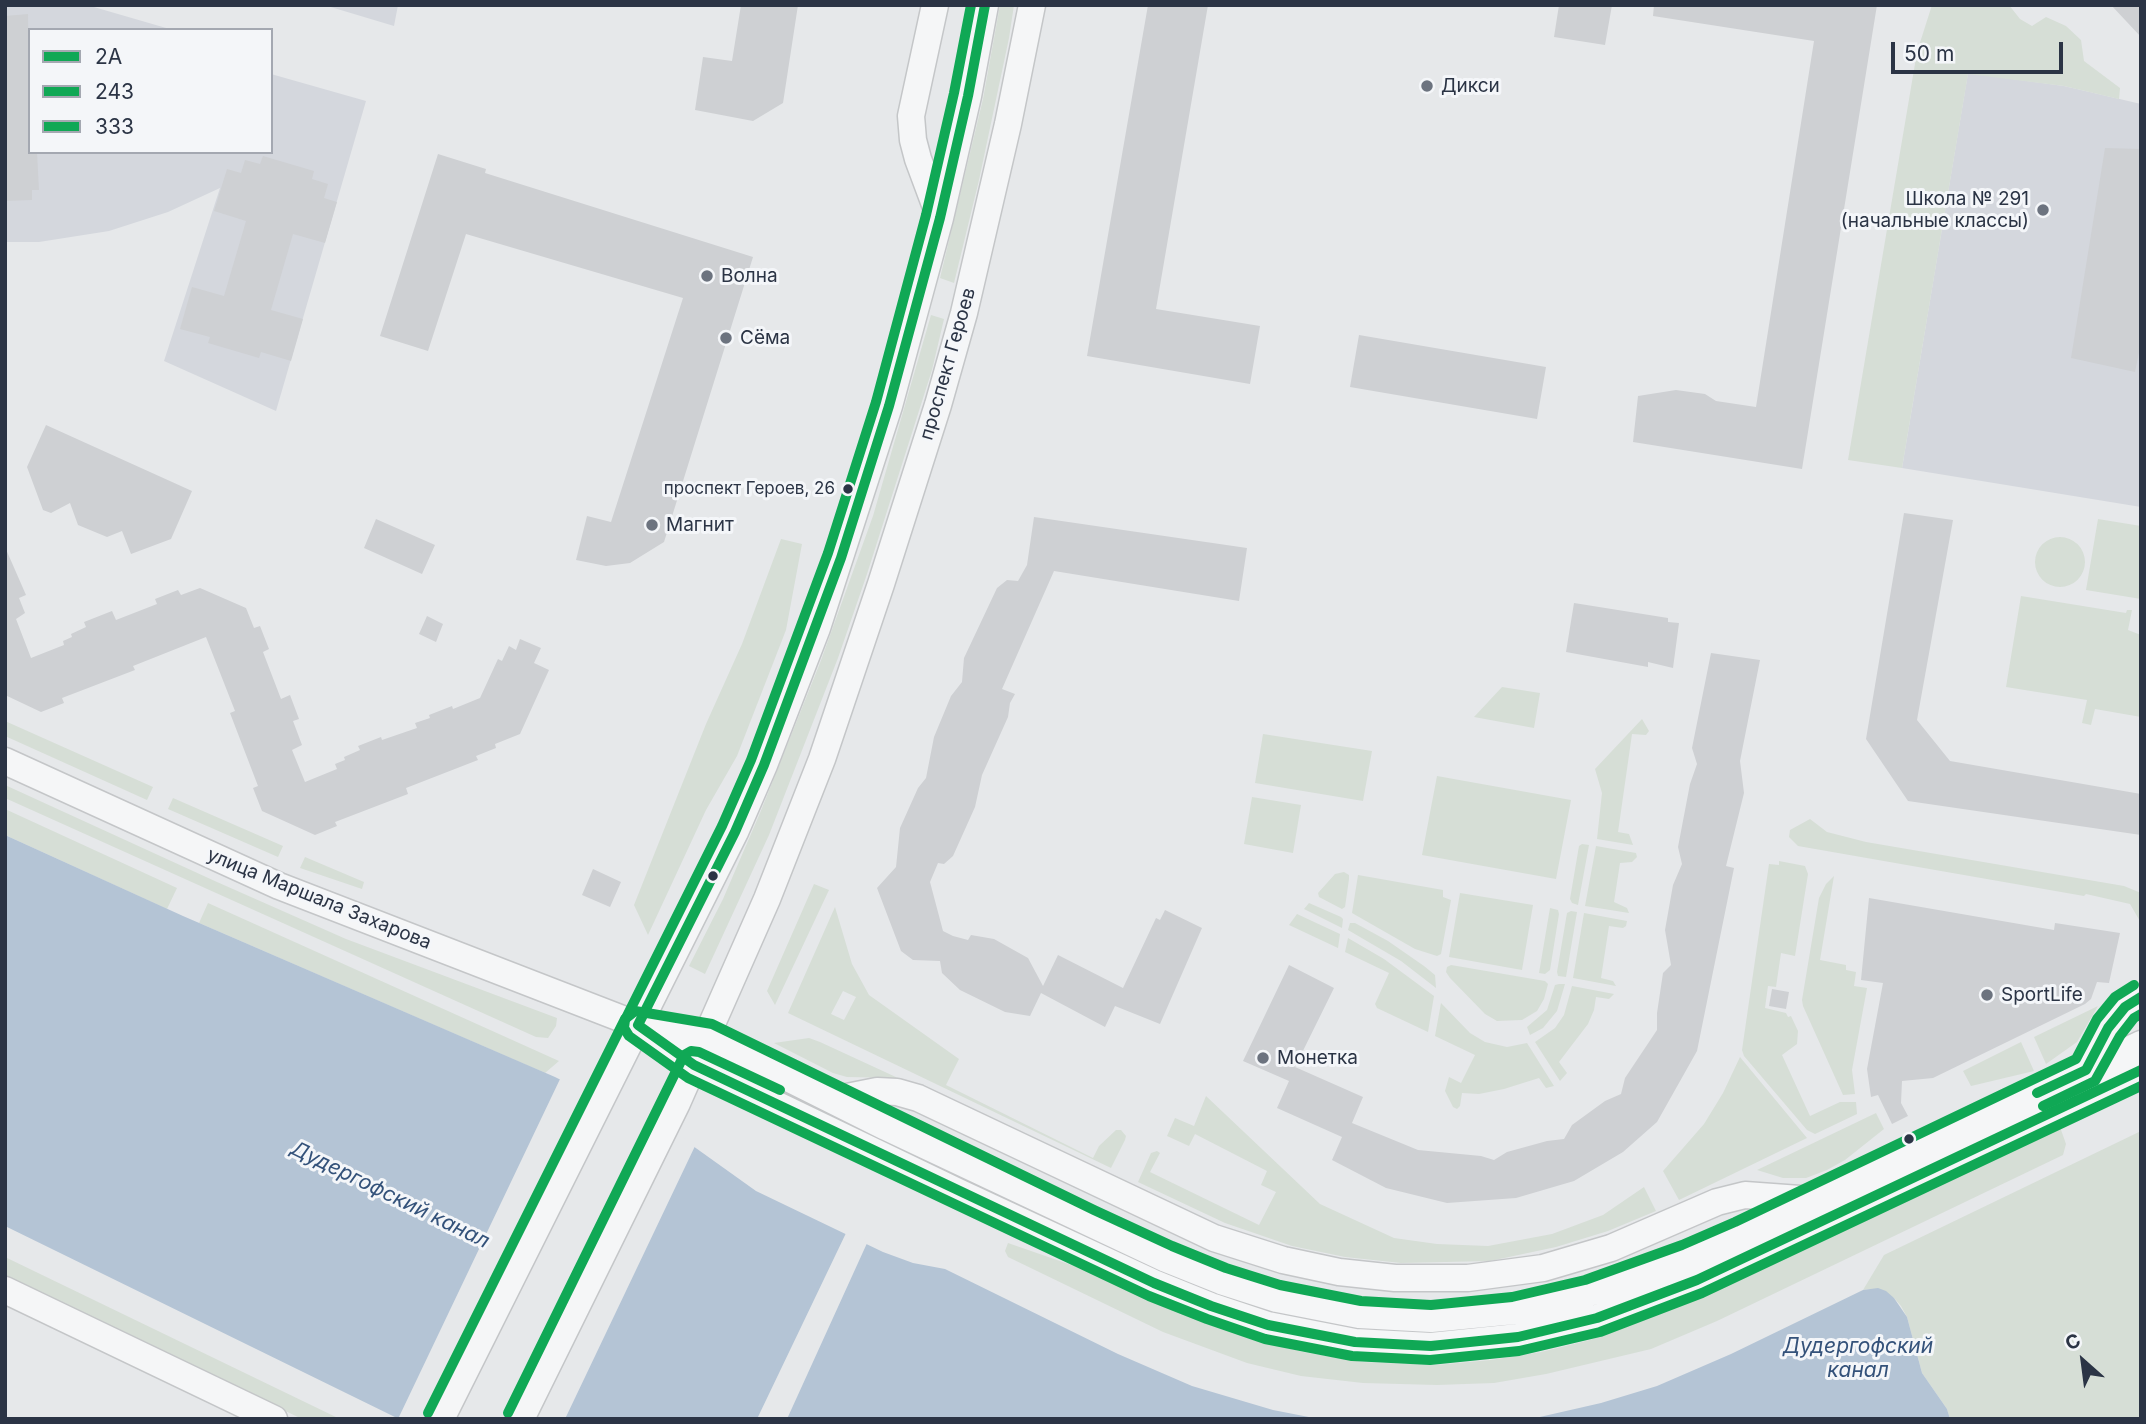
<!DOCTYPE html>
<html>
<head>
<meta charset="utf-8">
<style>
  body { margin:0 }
  #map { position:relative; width:2146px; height:1424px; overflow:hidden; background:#e6e8ea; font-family:Inter,sans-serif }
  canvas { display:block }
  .frame { position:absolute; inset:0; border:7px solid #2b3445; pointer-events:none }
  .legend { position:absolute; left:28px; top:28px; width:245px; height:126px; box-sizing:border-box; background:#f4f6f9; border:2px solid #a4a8b1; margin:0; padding:9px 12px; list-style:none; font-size:21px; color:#2b3445 }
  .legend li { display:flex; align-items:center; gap:14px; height:35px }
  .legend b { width:35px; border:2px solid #a4a8b1 }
  .north { position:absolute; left:2048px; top:1326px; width:70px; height:70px; -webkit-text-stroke:5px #f4f6f9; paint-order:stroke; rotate:332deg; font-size:19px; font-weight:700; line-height:28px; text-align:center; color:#2b3445 }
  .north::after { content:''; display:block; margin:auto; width:24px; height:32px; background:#2b3445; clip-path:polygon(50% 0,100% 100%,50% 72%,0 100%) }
  .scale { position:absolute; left:1891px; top:42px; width:172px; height:32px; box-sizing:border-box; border:4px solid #2b3445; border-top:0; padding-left:9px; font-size:21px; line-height:24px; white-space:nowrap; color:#2b3445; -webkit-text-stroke:5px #f4f6f9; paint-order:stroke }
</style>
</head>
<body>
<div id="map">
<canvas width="2146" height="1424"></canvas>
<div class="frame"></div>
<ul class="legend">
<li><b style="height:9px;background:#10a855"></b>2А</li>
<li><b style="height:9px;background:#10a855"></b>243</li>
<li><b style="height:9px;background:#10a855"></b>333</li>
</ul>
<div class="north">С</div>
<div class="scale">50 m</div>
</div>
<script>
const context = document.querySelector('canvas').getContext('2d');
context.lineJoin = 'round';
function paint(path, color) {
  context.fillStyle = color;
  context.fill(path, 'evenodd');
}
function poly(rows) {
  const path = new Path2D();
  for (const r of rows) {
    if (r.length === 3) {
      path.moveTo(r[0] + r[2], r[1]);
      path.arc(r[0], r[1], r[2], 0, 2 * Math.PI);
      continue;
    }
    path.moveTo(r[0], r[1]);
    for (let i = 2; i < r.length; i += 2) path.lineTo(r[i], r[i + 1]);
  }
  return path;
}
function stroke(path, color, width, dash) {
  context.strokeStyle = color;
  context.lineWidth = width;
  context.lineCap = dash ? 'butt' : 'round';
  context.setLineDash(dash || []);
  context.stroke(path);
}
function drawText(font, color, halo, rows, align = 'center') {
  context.font = font + ' Inter,sans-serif';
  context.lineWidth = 6;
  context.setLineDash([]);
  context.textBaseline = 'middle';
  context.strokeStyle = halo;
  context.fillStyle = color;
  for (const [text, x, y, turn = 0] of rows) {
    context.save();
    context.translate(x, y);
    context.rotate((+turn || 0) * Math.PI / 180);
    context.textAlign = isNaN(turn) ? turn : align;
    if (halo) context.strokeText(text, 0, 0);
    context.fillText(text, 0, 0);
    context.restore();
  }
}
paint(poly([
  [5,5,87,5,173,30,30,30,30,152,271,152,271,74,366,101,276,411,164,361,220,188,168,212,109,231,39,242,5,242],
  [324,5,398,5,394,26],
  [1968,73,2064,86,2141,104,2141,507,1902,468]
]), '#d4d7dd');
paint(poly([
  [1000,5,1014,5,1009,38,979,180,954,283,940,278,983,99],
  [1932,5,2009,5,2020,19,2032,26,2046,17,2066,26,2081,40,2084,61,2120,88,2119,99,2064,86,1968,74,1902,468,1848,460,1917,52],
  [931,315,944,319,932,370,867,574,838,658,769,835,705,974,689,966,723,899,760,813,820,663,873,516],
  [2098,519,2141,526,2141,599,2086,590],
  [2060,562,25],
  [781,539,802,544,786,630,737,756,706,810,648,935,634,905,706,724,742,644],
  [2021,596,2126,613,2127,610,2132,610,2128,630,2141,635,2141,717,2095,709,2091,725,2082,723,2087,700,2006,687],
  [1502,687,1540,693,1534,728,1474,717],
  [1642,719,1649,731,1646,735,1632,734,1618,832,1629,834,1633,845,1597,839,1602,793,1595,769],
  [5,721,153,787,147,800,5,736],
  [1263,734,1372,751,1363,801,1255,783],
  [1437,776,1571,800,1556,879,1422,855],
  [5,785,217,882,346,939,557,1018,556,1026,548,1038,536,1037,5,798],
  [1252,797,1301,805,1293,853,1244,844],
  [173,798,283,846,278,857,168,809],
  [5,809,177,888,167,909,5,835],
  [1810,819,1827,832,1866,842,2124,886,2141,893,2141,923,2130,904,2086,894,2084,896,1798,846,1789,837,1790,830],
  [1582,844,1589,845,1578,905,1572,903,1570,899,1579,846],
  [1596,846,1636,853,1637,857,1632,862,1620,863,1614,902,1627,908,1629,913,1585,906],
  [305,857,364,882,362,889,300,868],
  [1779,861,1805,866,1808,874,1795,956,1781,953,1776,987,1768,986,1765,1008,1786,1013,1788,1017,1791,1016,1798,1031,1797,1044,1782,1055,1810,1116,1840,1102,1856,1102,1857,1114,1815,1134,1807,1130,1744,1056,1742,1050,1769,864,1779,865],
  [1344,872,1349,875,1349,879,1345,907,1342,909,1319,897,1318,893,1335,874],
  [1358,875,1443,890,1443,897,1451,900,1441,954,1437,956,1415,949,1352,913],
  [1834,876,1820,960,1846,965,1846,970,1856,972,1854,986,1867,988,1852,1070,1855,1094,1843,1095,1803,1006,1802,1000,1819,898,1826,884],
  [814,884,829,890,775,1005,767,991],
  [1460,893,1533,905,1522,970,1449,957],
  [208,903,559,1061,545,1073,199,923],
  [1309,903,1341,917,1343,919,1342,928,1304,909],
  [835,907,852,964,869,995,959,1059,946,1085,1093,1158,1099,1146,1116,1130,1121,1130,1126,1136,1125,1140,1111,1168,788,1013],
  [843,991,856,997,844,1020,831,1014],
  [1550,908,1558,910,1559,914,1550,970,1545,974,1539,973],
  [1571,911,1577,912,1566,977,1558,976,1557,972,1567,913],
  [1584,913,1627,921,1626,926,1623,928,1609,926,1601,978,1613,981,1616,986,1573,978],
  [1297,914,1340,934,1338,948,1289,925],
  [1350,923,1355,923,1388,941,1424,966,1435,975,1436,988,1401,961,1348,930],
  [1348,938,1384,959,1434,996,1428,1032,1377,1008,1375,1004,1389,973,1345,952],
  [1451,965,1545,981,1548,984,1544,999,1537,1011,1522,1020,1497,1021,1485,1014,1450,978,1446,972,1447,967],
  [1559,984,1565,984,1557,1011,1543,1028,1530,1035,1527,1027,1547,1010,1555,985],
  [1572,986,1614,994,1609,999,1596,997,1594,1010,1588,1024,1559,1062,1567,1073,1560,1081,1535,1042,1555,1028,1564,1015],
  [1441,1003,1470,1033,1485,1042,1507,1047,1527,1043,1554,1086,1546,1088,1539,1078,1504,1089,1479,1094,1462,1093,1460,1106,1457,1109,1453,1107,1445,1091,1449,1077,1461,1083,1475,1055,1435,1036],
  [2098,1006,2077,1042,2046,1064,2034,1037],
  [809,1038,820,1042,898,1078,847,1077,833,1073,774,1043],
  [2021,1042,2034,1071,1971,1086,1963,1071],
  [1740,1057,1807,1138,1679,1200,1663,1171,1704,1124,1723,1093],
  [1206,1096,1320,1204,1394,1238,1437,1244,1488,1246,1552,1234,1603,1215,1644,1187,1656,1211,1608,1231,1556,1247,1490,1261,1401,1263,1345,1257,1292,1246,1225,1223,1138,1182,1151,1153,1157,1151,1160,1153,1150,1172,1259,1225,1276,1192,1261,1185,1267,1171,1195,1134,1189,1146,1167,1136,1175,1118,1194,1126],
  [1876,1113,1884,1129,1845,1160,1827,1170,1806,1178,1783,1178,1757,1170],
  [2060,1127,2066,1144,2063,1155,1717,1321,1651,1349,1546,1374,1494,1383,1437,1385,1363,1383,1301,1376,1247,1363,1163,1332,1008,1257,1005,1251,1008,1243,1103,1276,1179,1310,1254,1340,1303,1352,1362,1362,1436,1365,1491,1360,1541,1352,1590,1340,1704,1296],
  [2141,1131,2141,1419,1950,1419,1947,1409,1922,1373,1907,1317,1901,1306,1894,1298,1870,1289,1863,1290,1884,1255],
  [5,1257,340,1419,302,1419,5,1275]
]), '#d6ded6');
paint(poly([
  [5,835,183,916,555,1077,693,1146,756,1191,883,1252,913,1263,945,1269,1118,1354,1192,1386,1273,1410,1319,1419,399,1419,5,1226],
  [1878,1288,1886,1291,1894,1298,1907,1317,1922,1373,1947,1409,1950,1419,1531,1419,1601,1403,1657,1386,1731,1354,1863,1290]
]), '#b4c4d5');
paint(poly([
  [561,1077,696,1144,565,1419,398,1419],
  [847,1231,868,1241,787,1419,757,1419]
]), '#e6e8ea');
paint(poly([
  [741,5,798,5,783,103,753,121,695,110,703,57,732,61],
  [1148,5,1208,5,1156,309,1260,326,1250,384,1087,356],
  [1559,5,1612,5,1605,45,1554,37],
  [1654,5,1877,5,1802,469,1633,442,1638,396,1676,390,1705,394,1716,401,1756,407,1814,41,1653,16],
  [2111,5,2141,5,2141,37],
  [28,14,30,152,37,152,39,190,32,190,32,200,5,201,5,16],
  [2105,148,2141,149,2141,343,2135,372,2071,358],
  [438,154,486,169,485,173,753,257,664,542,630,563,606,566,576,560,587,516,611,522,683,298,466,234,428,351,380,336],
  [263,156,314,171,312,179,328,184,324,198,337,202,325,243,293,234,271,310,303,319,291,361,261,352,259,358,208,343,210,337,180,329,192,287,224,296,229,279,246,221,214,211,227,169,241,173,245,160,260,164],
  [1359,335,1546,367,1537,419,1350,387],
  [46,425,192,491,171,539,131,554,122,531,107,537,78,525,70,503,51,513,43,510,27,467],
  [1904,513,1953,520,1917,720,1950,761,2141,794,2141,835,1908,801,1866,739],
  [1034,517,1247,548,1239,601,1054,571,1002,689,1015,694,1010,703,1008,717,982,775,975,807,953,856,944,864,938,863,930,882,943,931,953,936,968,940,971,935,994,939,1028,958,1043,986,1058,955,1123,988,1156,918,1160,920,1165,910,1202,928,1160,1024,1115,1006,1105,1027,1041,993,1030,1016,1005,1012,960,990,942,973,940,961,913,960,901,951,877,888,896,867,900,828,918,788,926,778,934,737,951,696,962,682,964,658,997,588,1007,580,1018,581,1027,565],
  [376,519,435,545,422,574,364,548],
  [5,547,26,595,19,598,25,613,16,619,31,658,64,645,63,641,72,637,71,634,86,627,84,622,112,611,116,620,157,604,155,599,178,590,181,595,200,588,246,608,254,628,260,626,269,649,263,652,281,699,290,695,299,719,293,721,302,745,292,750,305,782,337,769,335,764,345,760,344,757,360,750,358,746,381,737,382,740,417,728,415,723,430,718,429,715,452,706,453,709,480,698,498,659,502,661,509,646,516,650,520,639,541,648,534,663,549,670,520,734,495,744,496,748,476,756,478,760,406,788,408,794,335,822,337,826,315,835,262,811,253,788,258,786,230,713,235,711,206,637,133,666,135,670,62,698,64,703,41,712,5,695],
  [1574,603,1668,618,1668,622,1679,623,1673,668,1648,662,1648,667,1566,652],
  [427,616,443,624,436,642,419,634],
  [1711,653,1760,660,1740,761,1744,793,1726,866,1734,868,1697,1051,1657,1122,1623,1152,1574,1181,1516,1198,1447,1203,1386,1188,1332,1160,1342,1137,1277,1108,1289,1081,1243,1061,1289,965,1334,988,1295,1067,1363,1097,1352,1123,1418,1150,1481,1156,1494,1160,1507,1152,1547,1141,1564,1139,1572,1125,1605,1101,1621,1094,1625,1078,1657,1030,1657,1013,1663,973,1671,965,1665,930,1673,885,1682,864,1678,847,1690,784,1697,764,1692,748],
  [593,869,621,882,610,907,582,895],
  [1869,898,2054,930,2055,923,2120,933,2109,983,2097,982,2091,999,2085,1004,1933,1078,1902,1081,1901,1103,1908,1116,1892,1124,1878,1095,1871,1097,1867,1069,1883,983,1861,980],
  [1772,989,1789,992,1786,1009,1769,1006]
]), '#ced0d3');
const minor = poly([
  [935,5,911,116,913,140,918,159,940,218],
  [5,761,279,886,638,1025,706,1037,886,1127,1166,1259,1221,1281,1277,1299,1359,1315,1431,1319,1514,1311,1589,1293,1687,1258,1741,1235,2141,1044],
  [645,1030,694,1065,958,1192,1154,1283,1211,1306,1268,1325,1355,1342,1431,1346,1518,1337,1597,1318,1697,1280,2141,1070],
  [2086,1070,2108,1028,2125,1007,2141,997],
  [832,1100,877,1091,897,1092,918,1098,1214,1238,1283,1260,1339,1272,1395,1278,1468,1278,1543,1268,1611,1248,1717,1202,1745,1195,1814,1200],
  [5,1290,274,1419],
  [441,1419,735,832,764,765,817,628,889,406,940,218,968,96,985,5],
  [521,1419,677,1103,767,899,822,759,881,584,938,405,964,313,1008,124,1032,5]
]);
stroke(minor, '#c4c6c8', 29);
stroke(minor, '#f5f6f7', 26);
stroke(poly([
  [985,5,968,96,940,218,889,406,841,558,764,765,735,832,638,1025,694,1065,1154,1283,1211,1306,1268,1325,1355,1342,1431,1346,1518,1337,1597,1318,1697,1280,2141,1070],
  [2037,1093,2086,1070,2108,1028,2125,1007,2141,997]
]), '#10a855', 10);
stroke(poly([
  [971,5,954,93,926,215,876,402,828,553,751,760,722,826,625,1020,624,1028,629,1036,688,1078,1149,1296,1207,1319,1265,1339,1352,1356,1430,1360,1519,1351,1600,1332,1702,1293,2141,1086],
  [2043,1106,2095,1081,2120,1036,2134,1018,2141,1014]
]), '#10a855', 10);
stroke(poly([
  [428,1413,625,1019,635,1011,712,1024,1094,1210,1172,1246,1226,1268,1280,1285,1361,1301,1431,1305,1512,1297,1585,1280,1682,1245,1735,1222,2076,1059,2097,1019,2115,997,2134,985],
  [508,1413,684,1055,691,1051,699,1052,780,1090]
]), '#10a855', 10);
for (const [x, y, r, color] of [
  [1427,86,7,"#6c737f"],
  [2043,210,7,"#6c737f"],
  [707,276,7,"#6c737f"],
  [726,338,7,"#6c737f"],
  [848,489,6,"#2b3445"],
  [652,525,7,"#6c737f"],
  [713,876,6,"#2b3445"],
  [1987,995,7,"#6c737f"],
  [1263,1058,7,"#6c737f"],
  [1909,1139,6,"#2b3445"]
]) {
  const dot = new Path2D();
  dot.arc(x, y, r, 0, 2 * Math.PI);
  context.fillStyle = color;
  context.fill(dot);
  stroke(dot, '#f4f6f9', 2.5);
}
drawText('17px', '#2b3445', '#f4f6f9', [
  ["проспект Героев, 26",835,489]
], 'right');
drawText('19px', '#2b3445', '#f4f6f9', [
  ["Дикси",1441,86],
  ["Школа № 291",2029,199,"right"],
  ["(начальные классы)",2029,221,"right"],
  ["Волна",721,276],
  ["Сёма",740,338],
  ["Магнит",666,525],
  ["SportLife",2001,995],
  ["Монетка",1277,1058]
], 'left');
drawText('19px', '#2b3445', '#f4f6f9', [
  ["проспект Героев",948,364,-74],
  ["улица Маршала Захарова",319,899,22]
]);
drawText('italic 21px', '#34527a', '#f4f6f9', [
  ["Дудергофский канал",390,1195,26],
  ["Дудергофский",1858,1347],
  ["канал",1858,1371]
]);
</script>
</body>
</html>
